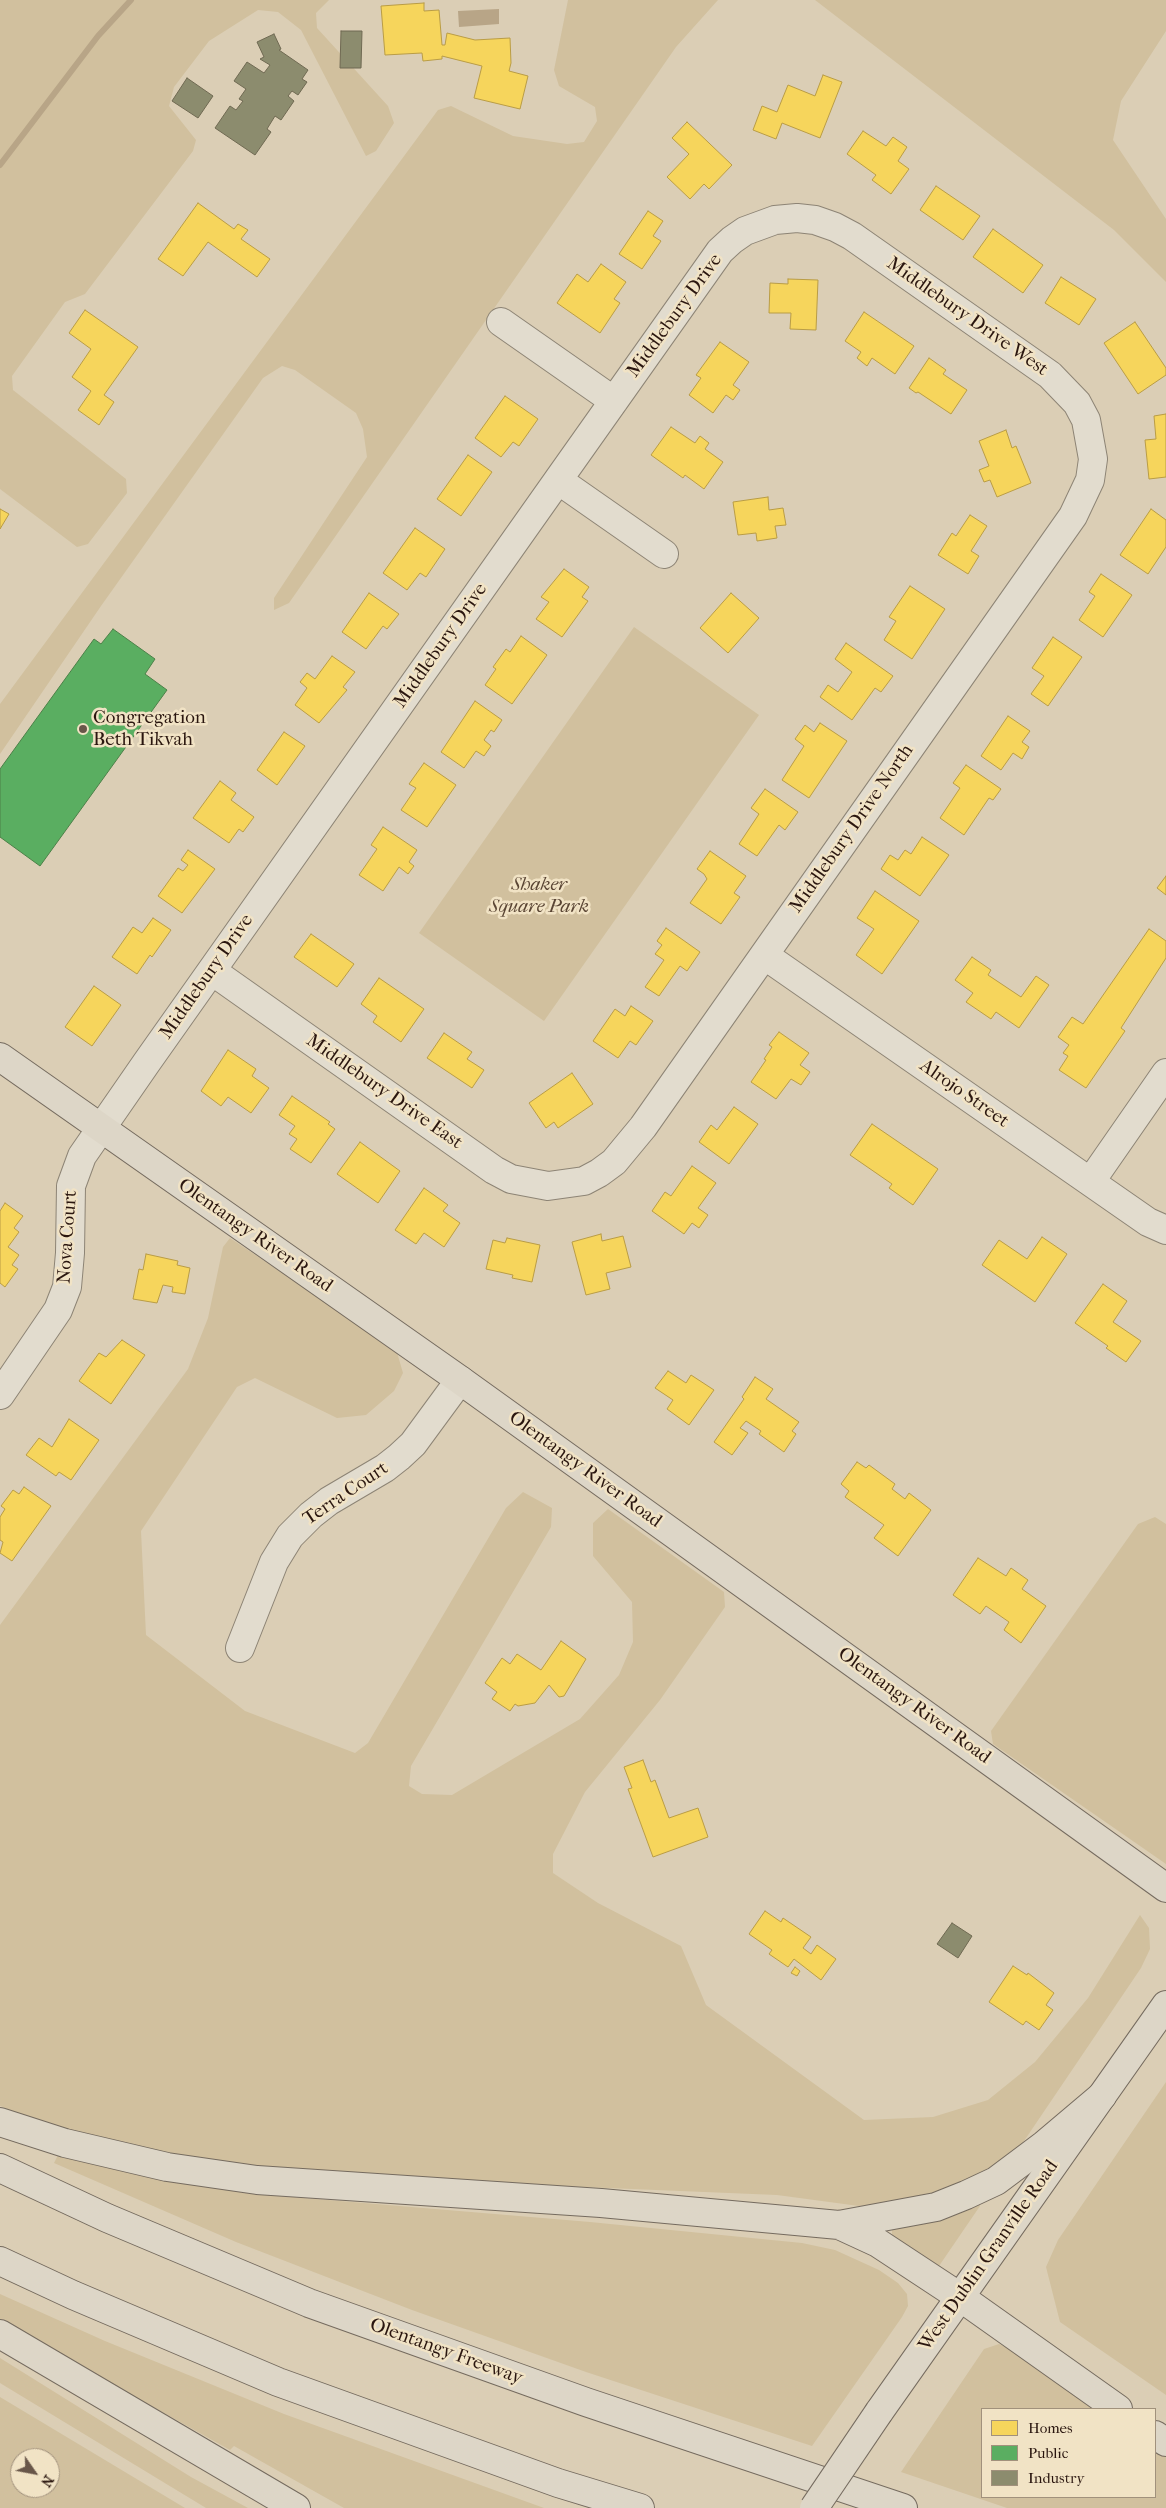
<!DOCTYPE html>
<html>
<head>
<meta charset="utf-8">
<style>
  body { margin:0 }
  #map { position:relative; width:1166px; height:2508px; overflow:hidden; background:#dbceb5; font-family:"IM FELL French Canon",serif }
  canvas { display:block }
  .legend { position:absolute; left:981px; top:2408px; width:175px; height:90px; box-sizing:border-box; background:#f1e3c5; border:1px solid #a1917c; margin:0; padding:6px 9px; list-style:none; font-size:15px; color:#2a160f }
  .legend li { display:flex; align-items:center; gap:10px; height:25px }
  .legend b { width:25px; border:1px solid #a1917c }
  .north { position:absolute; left:10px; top:2448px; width:50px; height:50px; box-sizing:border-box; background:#f1e3c5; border:1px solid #a1917c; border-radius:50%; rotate:123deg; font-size:14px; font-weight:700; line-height:20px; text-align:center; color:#2a160f }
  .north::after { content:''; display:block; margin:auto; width:18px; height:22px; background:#685649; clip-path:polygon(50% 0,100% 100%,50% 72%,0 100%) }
</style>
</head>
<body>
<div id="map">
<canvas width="1166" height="2508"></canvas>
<ul class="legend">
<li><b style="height:14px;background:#f6d55c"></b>Homes</li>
<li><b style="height:14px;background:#5aae61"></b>Public</li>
<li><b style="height:14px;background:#8c8c6e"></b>Industry</li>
</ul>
<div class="north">N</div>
</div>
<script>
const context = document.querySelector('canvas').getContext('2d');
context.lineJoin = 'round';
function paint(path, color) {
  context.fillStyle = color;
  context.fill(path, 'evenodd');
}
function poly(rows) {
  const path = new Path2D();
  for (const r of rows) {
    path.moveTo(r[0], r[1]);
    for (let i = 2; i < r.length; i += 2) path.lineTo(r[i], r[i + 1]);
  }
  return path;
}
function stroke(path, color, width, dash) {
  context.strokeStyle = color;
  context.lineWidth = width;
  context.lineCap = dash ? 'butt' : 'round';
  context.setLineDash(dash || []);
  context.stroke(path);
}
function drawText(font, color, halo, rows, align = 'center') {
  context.font = font + ' "IM FELL French Canon",serif';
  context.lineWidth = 5;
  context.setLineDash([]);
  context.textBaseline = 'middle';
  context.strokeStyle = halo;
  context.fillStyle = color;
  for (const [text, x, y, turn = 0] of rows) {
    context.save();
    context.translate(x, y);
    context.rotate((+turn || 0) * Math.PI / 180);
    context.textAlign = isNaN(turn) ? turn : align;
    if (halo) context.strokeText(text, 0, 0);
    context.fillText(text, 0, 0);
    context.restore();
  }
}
paint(poly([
  [0,0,329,0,316,13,317,28,388,106,394,123,376,151,366,156,301,30,278,12,258,10,209,41,174,87,169,106,196,140,193,151,85,294,65,302,12,376,13,390,126,479,127,493,88,544,77,547,0,489],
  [568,0,718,0,676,47,289,603,274,610,274,598,367,457,363,429,356,413,295,370,282,366,263,378,101,606,0,754,0,704,438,110,451,106,513,136,567,144,584,142,597,121,595,107,559,86,554,70],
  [815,0,1166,0,1166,31,1121,101,1113,140,1166,219,1166,282,1114,230],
  [634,627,759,715,544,1021,419,933],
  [230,1238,396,1349,403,1373,394,1391,366,1415,337,1418,255,1378,237,1387,141,1531,146,1635,245,1711,355,1753,368,1743,506,1508,523,1492,552,1508,551,1527,411,1766,409,1786,422,1794,452,1795,580,1719,619,1675,633,1642,632,1602,593,1556,593,1523,608,1509,724,1592,725,1607,660,1700,585,1792,553,1854,553,1873,598,1903,681,1946,706,2005,864,2120,933,2117,988,2100,1035,2062,1088,1998,1140,1915,1149,1928,1150,1949,1141,1968,1022,2144,973,2180,941,2193,905,2202,859,2206,777,2195,390,2179,252,2167,132,2147,39,2121,0,2106,0,1625,188,1369,208,1318,223,1247],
  [1155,1517,1166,1524,1166,1864,993,1744,991,1731,1138,1524],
  [1166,2082,1166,2395,1060,2322,1046,2267,1058,2240],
  [59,2153,117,2170,245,2193,590,2222,802,2243,835,2250,879,2270,898,2283,907,2294,908,2306,902,2317,812,2446,586,2372,412,2310,236,2242,54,2163],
  [980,2203,980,2206,939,2266,892,2235,892,2226],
  [0,2294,105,2341,284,2414,544,2508,344,2508,234,2446,230,2450,0,2321],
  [999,2344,1008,2348,1098,2409,982,2409,982,2497,1155,2497,1155,2449,1166,2456,1166,2508,1007,2508,901,2472,984,2349],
  [0,2358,191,2477,248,2508,206,2508,0,2383],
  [0,2397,185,2508,0,2508],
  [20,2458,50,2458,50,2488,20,2488]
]), '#d1c09e');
paint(poly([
  [499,9,499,24,459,27,458,11]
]), '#b8a587');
const homes = poly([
  [424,3,424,11,439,10,442,45,445,45,447,33,475,40,510,38,511,63,509,71,528,76,520,109,474,98,482,66,442,56,442,59,423,61,422,53,385,55,381,6,424,3],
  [823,75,842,82,820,138,782,123,776,139,753,130,762,106,777,112,788,85,815,96,823,75],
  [687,122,732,165,709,189,704,184,690,199,667,177,689,154,672,138,687,122],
  [863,131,886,146,893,137,907,147,898,161,909,169,891,194,872,180,876,175,847,154,863,131],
  [936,186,980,216,963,240,920,210,936,186],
  [198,203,234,229,238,224,248,230,241,239,270,259,257,277,208,242,183,276,158,259,198,203],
  [648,211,663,221,653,236,661,241,642,269,619,254,648,211],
  [993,229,1043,265,1023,293,973,257,993,229],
  [601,264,626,282,614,299,620,303,600,333,557,303,577,274,588,282,601,264],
  [1061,277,1096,299,1079,325,1045,303,1061,277],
  [788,279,818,280,816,330,790,329,791,313,769,313,770,283,788,284,788,279],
  [85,310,138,347,104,395,114,402,99,425,78,410,91,391,72,377,91,349,69,333,85,310],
  [864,312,914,346,895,374,872,358,867,366,857,358,861,352,845,341,864,312],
  [1135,322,1166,368,1166,375,1138,394,1104,343,1135,322],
  [720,342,749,362,733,385,740,390,733,400,726,395,713,413,689,395,701,378,696,375,720,342],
  [929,358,946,370,943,374,967,390,951,414,918,392,916,393,909,388,929,358],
  [505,396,538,419,519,446,513,442,501,457,475,438,505,396],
  [1166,414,1166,477,1149,479,1145,440,1156,439,1154,416,1166,414],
  [671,427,695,443,700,436,709,443,705,449,723,462,704,489,685,475,683,478,651,455,671,427],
  [1006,430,1012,448,1016,446,1031,483,997,497,990,480,984,482,979,470,989,466,979,441,1006,430],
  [468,455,492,472,461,516,437,499,468,455],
  [768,497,769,510,783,508,786,525,775,526,777,538,757,541,756,533,738,535,733,502,768,497],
  [0,509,9,514,0,529,0,509],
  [1151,509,1166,520,1166,547,1148,574,1120,555,1151,509],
  [970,515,987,526,971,551,979,556,968,574,938,555,952,533,956,536,970,515],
  [415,528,445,549,426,577,420,573,407,590,383,573,415,528],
  [564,569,589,587,582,597,588,601,562,637,536,619,549,602,541,597,564,569],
  [1101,574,1132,595,1103,637,1079,620,1095,596,1089,592,1101,574],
  [910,586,945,609,912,659,884,640,896,621,889,617,910,586],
  [369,593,399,614,387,629,383,626,366,649,342,632,369,593],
  [731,593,759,618,728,653,700,628,731,593],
  [521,636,547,655,512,704,485,685,496,669,493,667,506,649,510,652,521,636],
  [1053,637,1082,657,1048,706,1031,694,1044,676,1032,668,1053,637],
  [846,643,893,676,881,692,875,688,852,720,820,697,828,685,838,692,852,672,835,659,846,643],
  [332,656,355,672,343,687,347,690,319,723,295,705,307,688,300,682,307,673,315,679,332,656],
  [475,701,502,720,494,732,491,730,484,740,491,746,484,756,476,751,464,768,441,752,475,701],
  [1008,716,1030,731,1022,742,1029,747,1022,759,1013,753,1001,770,981,756,1008,716],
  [820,723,847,741,809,798,782,780,804,746,795,739,805,725,814,732,820,723],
  [284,732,305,746,277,785,257,770,284,732],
  [424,763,456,785,427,827,401,810,416,788,409,784,424,763],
  [966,765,1001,789,993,800,989,798,964,835,940,818,960,788,953,783,966,765],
  [220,781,236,793,231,800,254,817,243,832,239,829,229,843,193,818,220,781],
  [765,789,798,812,785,830,779,825,757,856,739,844,759,814,751,808,765,789],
  [383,827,417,850,409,862,414,866,408,874,399,867,383,891,359,875,377,849,371,845,383,827],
  [922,837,949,855,920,896,881,869,890,855,898,860,905,850,911,854,922,837],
  [188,850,215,869,182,913,158,896,178,868,183,871,188,865,181,860,188,850],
  [710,851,746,876,734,893,740,897,721,924,690,903,707,879,704,874,697,869,710,851],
  [1166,876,1166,895,1157,888,1166,876],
  [875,891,919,921,882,974,856,955,874,929,857,918,875,891],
  [153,918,171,930,152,957,150,955,137,974,112,957,133,927,142,933,153,918],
  [666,928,700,952,687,971,680,966,659,996,645,987,664,960,655,954,662,945,657,941,666,928],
  [1149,929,1166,941,1166,958,1121,1028,1125,1031,1086,1088,1059,1070,1068,1056,1063,1053,1069,1045,1058,1037,1072,1017,1083,1024,1149,929],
  [311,934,354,964,337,987,294,957,311,934],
  [972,957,991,970,988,975,1021,997,1036,976,1049,985,1019,1028,996,1012,991,1019,966,1002,973,993,955,980,972,957],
  [379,978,424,1009,401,1042,373,1022,377,1016,361,1004,379,978],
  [94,986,121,1005,92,1046,65,1027,94,986],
  [631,1006,653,1021,636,1045,630,1041,618,1058,593,1041,615,1009,625,1016,631,1006],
  [779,1032,809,1053,800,1065,810,1072,801,1085,791,1079,776,1099,751,1082,766,1060,764,1059,772,1047,769,1045,779,1032],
  [444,1033,472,1052,467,1059,484,1070,472,1088,427,1058,444,1033],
  [228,1050,256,1069,252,1076,269,1088,251,1113,228,1097,221,1106,201,1091,228,1050],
  [572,1073,593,1104,558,1128,554,1122,546,1128,529,1103,572,1073],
  [292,1096,330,1122,328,1124,335,1129,311,1163,290,1149,297,1139,289,1134,295,1126,279,1115,292,1096],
  [734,1107,758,1124,729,1164,699,1142,711,1125,717,1130,734,1107],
  [872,1124,938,1169,913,1205,889,1188,892,1184,850,1155,872,1124],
  [360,1142,400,1171,378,1203,337,1174,360,1142],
  [692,1166,716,1183,698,1208,708,1215,699,1228,692,1223,684,1234,652,1211,665,1192,671,1196,692,1166],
  [424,1188,448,1205,443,1211,460,1223,444,1247,424,1233,416,1244,395,1230,424,1188],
  [5,1203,23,1216,14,1228,19,1232,8,1247,19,1255,12,1265,18,1269,5,1287,0,1283,0,1211,5,1203],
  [601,1234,602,1241,623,1236,631,1267,606,1273,610,1289,586,1295,572,1242,601,1234],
  [1042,1237,1067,1254,1035,1302,982,1265,999,1240,1027,1259,1042,1237],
  [507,1238,540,1245,532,1282,512,1278,513,1275,486,1269,493,1240,505,1243,507,1238],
  [146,1254,178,1261,177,1265,190,1268,185,1294,172,1292,173,1287,163,1285,157,1303,133,1299,139,1269,143,1270,146,1254],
  [1103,1284,1127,1301,1113,1322,1141,1341,1126,1362,1106,1348,1108,1346,1075,1323,1103,1284],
  [122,1340,145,1355,111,1404,79,1381,99,1353,106,1357,122,1340],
  [668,1371,686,1383,691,1375,714,1390,689,1425,667,1409,673,1400,655,1388,668,1371],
  [755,1377,773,1389,766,1399,799,1422,792,1431,796,1434,784,1452,759,1434,761,1431,746,1421,740,1428,748,1433,732,1455,714,1442,744,1399,742,1397,755,1377],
  [69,1419,99,1440,71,1480,59,1472,56,1476,26,1455,39,1438,52,1447,69,1419],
  [857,1462,866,1468,869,1465,895,1484,892,1489,905,1499,909,1493,931,1510,898,1556,874,1538,884,1525,845,1497,849,1491,841,1484,857,1462],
  [24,1487,51,1506,12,1561,0,1553,3,1542,0,1540,0,1517,5,1509,1,1506,13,1490,19,1494,24,1487],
  [978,1558,1006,1576,1011,1568,1028,1580,1022,1589,1046,1606,1021,1643,1004,1630,1009,1622,986,1606,980,1614,953,1595,978,1558],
  [561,1641,586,1659,564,1696,559,1697,549,1685,535,1703,518,1706,515,1704,510,1711,492,1699,497,1692,485,1683,502,1658,510,1664,517,1654,541,1670,561,1641],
  [643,1760,651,1782,655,1780,669,1818,698,1808,708,1837,653,1857,628,1789,632,1788,624,1767,643,1760],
  [765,1911,781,1922,783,1918,811,1937,803,1948,811,1954,817,1945,836,1959,821,1980,794,1959,788,1967,769,1954,772,1950,749,1934,765,1911],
  [1013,1966,1027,1975,1028,1973,1054,1993,1046,2005,1053,2010,1039,2030,1026,2021,1023,2025,989,2002,1013,1966],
  [795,1967,800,1971,797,1976,791,1973,795,1967]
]);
paint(homes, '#f6d55c');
stroke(homes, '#b99c45', 1);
const public = poly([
  [113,629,155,659,145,674,167,690,40,866,0,837,0,769,94,639,101,644,113,629]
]);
paint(public, '#5aae61');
stroke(public, '#4c8048', 1);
const industry = poly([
  [341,31,362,31,361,68,340,68,341,31],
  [274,34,281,49,279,50,308,70,302,79,307,82,298,95,292,91,288,96,294,101,281,120,275,116,267,129,271,132,255,155,215,128,230,106,236,110,243,101,239,99,246,89,234,81,247,62,264,73,270,65,260,59,264,57,257,42,274,34],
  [187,78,213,96,198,118,172,101,187,78],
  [952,1923,972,1936,958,1958,937,1944,952,1923]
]);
paint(industry, '#8c8c6e');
stroke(industry, '#6f6952', 1);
stroke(poly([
  [0,165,98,36,131,0]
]), '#b8a587', 6);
const minor = poly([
  [501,322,614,401],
  [558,480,664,554],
  [764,955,1148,1222,1166,1230],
  [1091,1181,1166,1073],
  [0,1395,58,1310,67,1287,70,1253,71,1186,82,1156,147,1062,558,480,720,251,732,240,745,231,775,220,797,218,815,220,835,227,852,236,1050,375,1077,403,1086,420,1093,459,1090,480,1073,516,643,1127,614,1162,599,1173,584,1181,548,1186,511,1179,494,1170,212,971],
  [240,1648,274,1562,290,1536,311,1515,329,1501,385,1468,399,1457,413,1444,460,1380]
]);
const major = poly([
  [0,1057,460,1380,1166,1888],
  [879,2412,1166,2005]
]);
const highway = poly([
  [0,2122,65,2143,167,2167,257,2180,601,2203,839,2225,936,2207,966,2195,996,2181,1044,2145,1102,2096],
  [0,2168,107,2218,309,2303,586,2402,903,2508],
  [839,2225,878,2243,960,2297,1118,2409],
  [0,2261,73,2295,278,2382,558,2483,640,2508],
  [0,2334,296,2508],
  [1155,2435,1166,2442]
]);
stroke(minor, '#8d8475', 30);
stroke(major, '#756b5f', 30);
stroke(highway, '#756b5f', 30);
stroke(minor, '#e2dcce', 28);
stroke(major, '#ddd6c7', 28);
stroke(highway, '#ddd6c7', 28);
const majorBridge = poly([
  [814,2508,879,2412]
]);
stroke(majorBridge, '#756b5f', 30, []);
stroke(majorBridge, '#ddd6c7', 28);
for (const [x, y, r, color] of [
  [83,729,5,"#685649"]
]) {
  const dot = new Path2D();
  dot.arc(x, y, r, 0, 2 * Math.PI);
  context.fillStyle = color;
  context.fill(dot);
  stroke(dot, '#f1e3c5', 2);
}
drawText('19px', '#2a160f', '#f1e3c5', [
  ["Middlebury Drive",675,316,-54],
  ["Middlebury Drive West",967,317,35],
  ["Middlebury Drive",441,646,-55],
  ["Middlebury Drive North",852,829,-55],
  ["Middlebury Drive",207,977,-55],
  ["Middlebury Drive East",384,1092,35],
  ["Alrojo Street",964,1094,35],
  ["Olentangy River Road",255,1236,35],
  ["Nova Court",68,1237,-86],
  ["Olentangy River Road",585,1470,36],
  ["Terra Court",346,1494,-34],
  ["Olentangy River Road",914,1706,36],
  ["West Dublin Granville Road",989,2256,-55],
  ["Olentangy Freeway",446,2352,20]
]);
drawText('19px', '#2a160f', '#f1e3c5', [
  ["Congregation",93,718],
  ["Beth Tikvah",93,740]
], 'left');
drawText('italic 19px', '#5a4534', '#f1e3c5', [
  ["Shaker",539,885],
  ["Square Park",539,907]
]);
</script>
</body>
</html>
